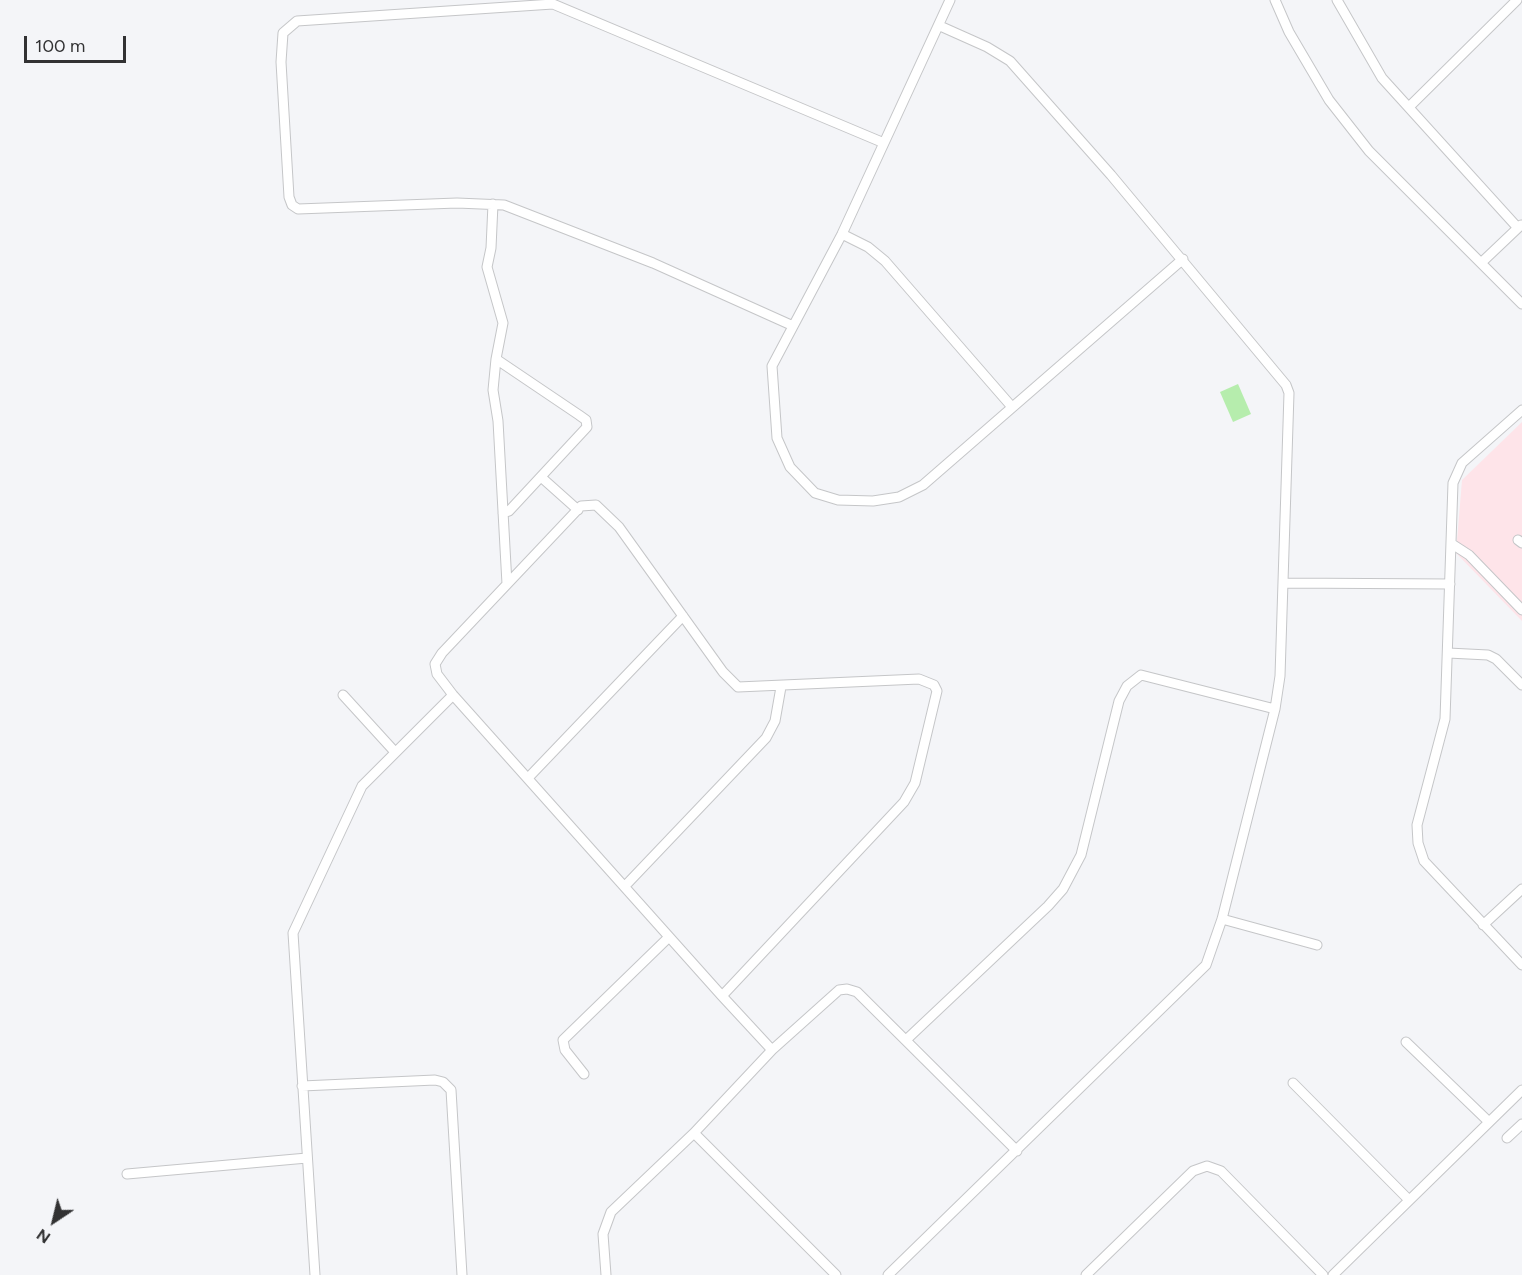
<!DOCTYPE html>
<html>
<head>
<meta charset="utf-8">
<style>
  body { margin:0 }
  #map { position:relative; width:1522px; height:1275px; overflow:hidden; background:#f4f5f8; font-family:Figtree,sans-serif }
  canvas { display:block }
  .north { position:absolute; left:24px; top:1191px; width:60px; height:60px; -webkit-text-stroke:4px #f4f5f8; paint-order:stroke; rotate:215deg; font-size:16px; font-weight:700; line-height:24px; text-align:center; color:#323233 }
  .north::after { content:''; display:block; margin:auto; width:21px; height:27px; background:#323233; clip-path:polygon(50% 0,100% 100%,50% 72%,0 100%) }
  .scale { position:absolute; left:24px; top:36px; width:102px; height:27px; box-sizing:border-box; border:3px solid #323233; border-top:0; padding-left:8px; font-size:18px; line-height:21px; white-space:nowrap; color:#323233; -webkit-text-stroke:4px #f4f5f8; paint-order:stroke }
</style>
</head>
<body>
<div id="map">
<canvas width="1522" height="1275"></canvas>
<div class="north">N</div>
<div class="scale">100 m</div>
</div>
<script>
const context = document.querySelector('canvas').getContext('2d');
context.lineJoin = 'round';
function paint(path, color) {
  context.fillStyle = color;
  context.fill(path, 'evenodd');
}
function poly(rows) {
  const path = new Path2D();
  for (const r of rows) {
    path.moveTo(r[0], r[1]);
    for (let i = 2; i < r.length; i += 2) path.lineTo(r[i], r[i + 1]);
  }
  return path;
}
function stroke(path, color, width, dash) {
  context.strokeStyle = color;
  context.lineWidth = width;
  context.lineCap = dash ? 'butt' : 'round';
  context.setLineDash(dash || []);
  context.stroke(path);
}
paint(poly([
  [1522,422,1522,621,1456,553,1462,480]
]), '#fee4e9');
paint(poly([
  [1238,384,1251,414,1233,422,1220,392]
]), '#b6edad');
const minor = poly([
  [950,0,842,234,772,366,777,438,790,467,815,493,838,500,873,501,899,497,923,485,1183,259],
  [1275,0,1289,32,1329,100,1369,151,1522,304],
  [1337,0,1382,78,1518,228],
  [1410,106,1517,0],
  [493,204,491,248,487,267,503,323,496,359,579,415,586,420,587,427,509,511,503,513],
  [842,234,868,247,885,261,1012,407],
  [1481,263,1521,225],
  [791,325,653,263,504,205,457,203,298,209,292,205,289,197,281,62,283,33,297,21,553,4,884,143],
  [496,359,493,390,498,421,507,584],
  [1522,410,1462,463,1453,483,1445,719,1417,825,1418,843,1424,861,1522,965],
  [541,477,578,510],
  [1518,540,1522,543],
  [1452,544,1469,555,1522,610],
  [1283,583,1450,584],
  [1448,653,1488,655,1496,659,1522,685],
  [343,695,395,752],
  [528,778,683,616],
  [625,886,766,738,775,721,781,687],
  [1222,919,1317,945],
  [1483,925,1522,889],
  [722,996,904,802,915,783,937,691,934,685,919,679,738,687,723,672,619,527,596,505,581,506,442,653,435,664,437,674,453,695,722,996,772,1050],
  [906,1040,1048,906,1063,889,1081,855,1119,701,1127,686,1141,675,1275,709],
  [1406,1042,1489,1122],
  [584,1074,565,1050,563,1040,669,937],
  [1293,1083,1409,1200],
  [302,1086,435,1080,443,1082,451,1090,462,1275],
  [694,1133,836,1275],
  [1507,1138,1522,1124],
  [127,1174,307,1158],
  [315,1275,293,933,362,786,453,695],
  [606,1275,603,1234,611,1212,694,1133,772,1050,839,990,847,989,857,992,1017,1151],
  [888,1275,1206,965,1222,919,1275,709,1280,676,1289,393,1286,385,1111,175,1010,61,987,47,940,26],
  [1086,1275,1193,1171,1207,1166,1221,1171,1323,1275],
  [1333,1275,1522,1090]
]);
stroke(minor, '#c5c6c8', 11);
stroke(minor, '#fff', 9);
</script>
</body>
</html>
